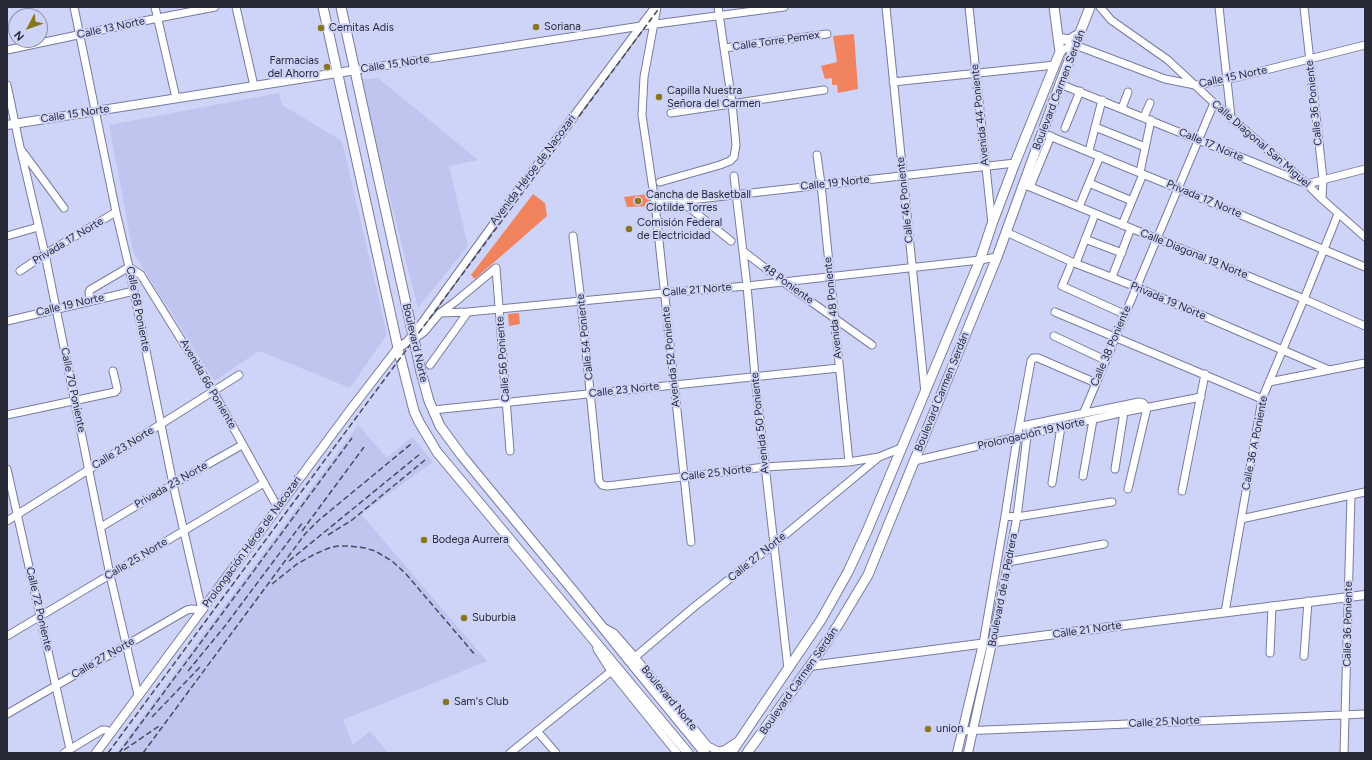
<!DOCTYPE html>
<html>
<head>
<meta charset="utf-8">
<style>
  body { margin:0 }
  #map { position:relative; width:1372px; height:760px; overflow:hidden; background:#ced3f8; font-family:Figtree,sans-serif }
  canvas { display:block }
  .frame { position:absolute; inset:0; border:8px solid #282a38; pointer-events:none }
  .north { position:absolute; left:8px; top:8px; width:40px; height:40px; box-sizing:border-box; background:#ced3f8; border:1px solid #8c8fab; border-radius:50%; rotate:229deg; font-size:11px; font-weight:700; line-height:16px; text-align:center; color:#282a38 }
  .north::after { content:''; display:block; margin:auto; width:14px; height:18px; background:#88781d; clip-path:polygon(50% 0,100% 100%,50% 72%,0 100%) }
</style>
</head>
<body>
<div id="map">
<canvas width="1372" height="760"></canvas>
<div class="frame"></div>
<div class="north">N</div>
</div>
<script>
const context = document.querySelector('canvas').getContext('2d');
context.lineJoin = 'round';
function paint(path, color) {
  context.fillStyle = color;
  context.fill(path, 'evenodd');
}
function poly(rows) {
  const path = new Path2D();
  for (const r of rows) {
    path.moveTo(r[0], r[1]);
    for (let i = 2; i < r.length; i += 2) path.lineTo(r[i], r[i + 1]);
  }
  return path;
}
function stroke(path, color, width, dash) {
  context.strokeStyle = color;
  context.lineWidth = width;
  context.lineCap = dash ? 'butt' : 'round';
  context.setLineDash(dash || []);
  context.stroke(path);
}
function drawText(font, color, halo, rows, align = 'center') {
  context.font = font + ' Figtree,sans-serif';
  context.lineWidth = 4;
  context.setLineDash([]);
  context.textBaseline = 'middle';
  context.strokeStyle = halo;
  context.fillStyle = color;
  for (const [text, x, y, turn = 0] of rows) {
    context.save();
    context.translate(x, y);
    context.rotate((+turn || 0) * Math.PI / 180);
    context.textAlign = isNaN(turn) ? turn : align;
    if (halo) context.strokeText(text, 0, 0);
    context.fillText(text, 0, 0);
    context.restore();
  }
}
paint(poly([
  [378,78,478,160,449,166,468,246,418,308,360,80],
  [279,93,282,105,342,141,387,334,350,388,259,351,214,381,133,252,109,125],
  [358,425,387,458,412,437,433,462,361,514,487,661,343,720,353,745,370,731,388,753,116,753]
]), '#bfc5ee');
paint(poly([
  [854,34,858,89,838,93,837,85,832,85,832,78,825,79,821,66,837,62,833,36],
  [533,194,545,203,547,216,475,279,471,275],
  [648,194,651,206,627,207,624,197],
  [519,313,520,324,509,326,508,314]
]), '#f1845f');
const minor = poly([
  [155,7,176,98],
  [236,7,254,86],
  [657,7,644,77,642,115,655,203,691,542],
  [886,7,925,393],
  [969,7,992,224],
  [1100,7,1111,20,1168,60,1214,103,1307,184,1322,199,1365,237],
  [1219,7,1231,117],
  [1304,7,1323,179,1322,199],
  [724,48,827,34],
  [7,50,158,18,215,7],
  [1060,52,1070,46,1075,45,1165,79,1195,85,1226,80,1365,45],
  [356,70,641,26,784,7],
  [893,82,1055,65],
  [1060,84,1307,184,1365,169],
  [7,85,20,147,45,254,110,575,138,695],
  [1122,108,1128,92],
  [671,113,824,90],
  [1144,117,1150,103],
  [1095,127,1145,147],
  [1065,128,1080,91],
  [1042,133,1177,188,1365,267],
  [22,151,64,208],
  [1089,151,1102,100],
  [817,155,821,184,849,462],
  [1140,172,1151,120],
  [734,176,747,286,755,376,788,669],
  [660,182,720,165,730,161,734,157,736,145,732,103,718,7],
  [1089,183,1132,201],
  [1023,184,1304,299,1365,326],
  [1030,187,1051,136],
  [681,201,731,241],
  [655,203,681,201,1015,163],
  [1079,207,1100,156],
  [1122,225,1143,174],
  [1006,232,1072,262,1136,287,1329,370],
  [7,236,38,227],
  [573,236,581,301,599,481,602,485,607,486,765,467,849,462,879,457,901,448],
  [1085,239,1122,253],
  [743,251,782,281,872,345],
  [1072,262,1062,286,1124,314],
  [1076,263,1095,214],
  [496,268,510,451],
  [20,271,45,254,116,212],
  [1112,277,1131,228],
  [90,300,89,292,90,290,129,267,141,275,213,391,278,508],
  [1055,312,1262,399],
  [440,313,468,312,664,293,747,286,980,260,997,257],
  [7,321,134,291],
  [413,335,502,212,655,7],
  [1054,336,1105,360],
  [414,339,424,332,440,313,455,302,496,268],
  [430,365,468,312],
  [1269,382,1365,363],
  [433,410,839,368],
  [1084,412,1214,103],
  [7,415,115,392,117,390,117,388,113,371],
  [1022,426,1139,402,1143,403,1147,408],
  [914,461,1124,412,1201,397],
  [7,469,70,749],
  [1115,469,1124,412],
  [1083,476,1093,420],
  [1052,483,1061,427],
  [1128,489,1147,408],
  [1182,491,1205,374],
  [1005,516,1017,517,1112,502],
  [1241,519,1365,492],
  [7,521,239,375],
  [101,527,173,484,242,445],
  [1008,562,1104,544],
  [1225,612,1262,399,1304,299,1338,214],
  [605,628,614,633,635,657,708,746,718,751,724,750,738,741],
  [7,636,264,483],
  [992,643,1017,517,1027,436,1027,425],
  [983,644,1005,516,1017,438,1031,361,1033,358,1038,358,1096,383],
  [597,649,611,671,677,753],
  [1270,653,1272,606],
  [1304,656,1308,601],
  [635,657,694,607,774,544,879,457],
  [7,714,187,610,192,609,202,610,173,484,129,267,116,212,74,7],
  [537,731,556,753],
  [962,731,1365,714],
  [64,753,102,730,106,730,111,733],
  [510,753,614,669],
  [1344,753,1351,495]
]);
const tertiary = poly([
  [7,125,356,70],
  [810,666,1156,621,1365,595],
  [96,753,351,409,398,348,407,342,413,335],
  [957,753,983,644],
  [968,753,992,643]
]);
const secondary = poly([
  [323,7,398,348,414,411,419,422,437,452,688,753],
  [341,7,421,372,429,401,440,426,462,456,575,593,628,659,705,753],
  [1058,38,1069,40,1079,34],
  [731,753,821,620,848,572,867,531,980,260,992,224,1015,163,1060,52,1054,7],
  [747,753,810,666,838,625,868,575,997,257,1060,84,1090,7]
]);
stroke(minor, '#787c9e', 9);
stroke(tertiary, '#787c9e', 10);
stroke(secondary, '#787c9e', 11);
stroke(minor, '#fff', 7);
stroke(tertiary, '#fff', 8);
stroke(secondary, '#fff', 9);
stroke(poly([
  [302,531,364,447],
  [328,535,352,520,425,460],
  [289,561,420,454],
  [272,584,297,564,315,554,329,548,338,546,349,546,365,548,375,551,392,561,406,574,476,656],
  [188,671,225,626,303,522],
  [152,717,202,665],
  [124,750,159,726],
  [108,753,660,7],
  [119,753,352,438],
  [143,753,305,534,319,520,411,444]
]), '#484b5d', 1.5, [6, 3]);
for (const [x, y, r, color] of [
  [536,27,4,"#88781d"],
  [321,28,4,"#88781d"],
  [327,67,4,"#88781d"],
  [659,97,4,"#88781d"],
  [638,201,4,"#88781d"],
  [629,229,4,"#88781d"],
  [424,540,4,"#88781d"],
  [464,618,4,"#88781d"],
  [446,702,4,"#88781d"],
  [928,729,4,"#88781d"]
]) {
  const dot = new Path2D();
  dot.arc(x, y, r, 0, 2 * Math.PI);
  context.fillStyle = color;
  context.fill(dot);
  stroke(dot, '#ced3f8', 1.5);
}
drawText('11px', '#282a38', '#ced3f8', [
  ["Soriana",544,27],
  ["Cemitas Adis",329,28],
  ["Farmacias",319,61,"right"],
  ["del Ahorro",319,74,"right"],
  ["Capilla Nuestra",667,91],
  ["Señora del Carmen",667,104],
  ["Cancha de Basketball",646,195],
  ["Clotilde Torres",646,208],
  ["Comisión Federal",637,223],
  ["de Electricidad",637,236],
  ["Bodega Aurrera",432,540],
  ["Suburbia",472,618],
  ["Sam's Club",454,702],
  ["union",936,729]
], 'left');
drawText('11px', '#282a38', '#ced3f8', [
  ["Calle 13 Norte",111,28,-12],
  ["Calle Torre Pemex",776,41,-8],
  ["Calle 15 Norte",395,64,-9],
  ["Calle 15 Norte",1233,77,-12],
  ["Boulevard Carmen Serdán",1059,90,-69],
  ["Calle 36 Poniente",1314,103,-96],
  ["Calle 15 Norte",75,114,-9],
  ["Avenida 44 Poniente",980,115,-96],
  ["Calle Diagonal San Miguel",1261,144,41],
  ["Calle 17 Norte",1211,145,23],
  ["Avenida Héroe de Nacozari",533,170,-53],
  ["Calle 19 Norte",835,183,-6],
  ["Privada 17 Norte",1204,199,23],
  ["Calle 46 Poniente",905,200,-96],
  ["Privada 17 Norte",68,241,-31],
  ["Calle Diagonal 19 Norte",1194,254,22],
  ["48 Poniente",788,284,36],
  ["Calle 21 Norte",697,290,-5],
  ["Privada 19 Norte",1168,301,23],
  ["Calle 19 Norte",70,305,-13],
  ["Avenida 48 Poniente",833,308,-96],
  ["Calle 68 Poniente",138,309,79],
  ["Calle 54 Poniente",585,337,-96],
  ["Boulevard Norte",415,343,77],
  ["Calle 38 Poniente",1111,346,-67],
  ["Avenida 52 Poniente",671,357,-96],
  ["Calle 56 Poniente",503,359,-94],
  ["Avenida 66 Poniente",208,384,60],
  ["Calle 70 Poniente",73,390,78],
  ["Calle 23 Norte",624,390,-6],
  ["Boulevard Carmen Serdán",942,392,-68],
  ["Avenida 50 Poniente",760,423,-96],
  ["Prolongación 19 Norte",1031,434,-13],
  ["Calle 36 A Poniente",1255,443,-79],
  ["Calle 23 Norte",123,448,-32],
  ["Calle 25 Norte",716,473,-7],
  ["Privada 23 Norte",171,485,-30],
  ["Prolongación Héroe de Nacozari",252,542,-54],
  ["Calle 27 Norte",757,557,-39],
  ["Calle 25 Norte",136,559,-31],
  ["Boulevard de la Pedrera",1003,590,-79],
  ["Calle 72 Poniente",39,609,77],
  ["Calle 36 Poniente",1348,624,-89],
  ["Calle 21 Norte",1087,630,-8],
  ["Calle 27 Norte",103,658,-30],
  ["Boulevard Carmen Serdán",799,681,-55],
  ["Boulevard Norte",669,698,50],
  ["Calle 25 Norte",1164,722,-3]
]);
</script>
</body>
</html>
